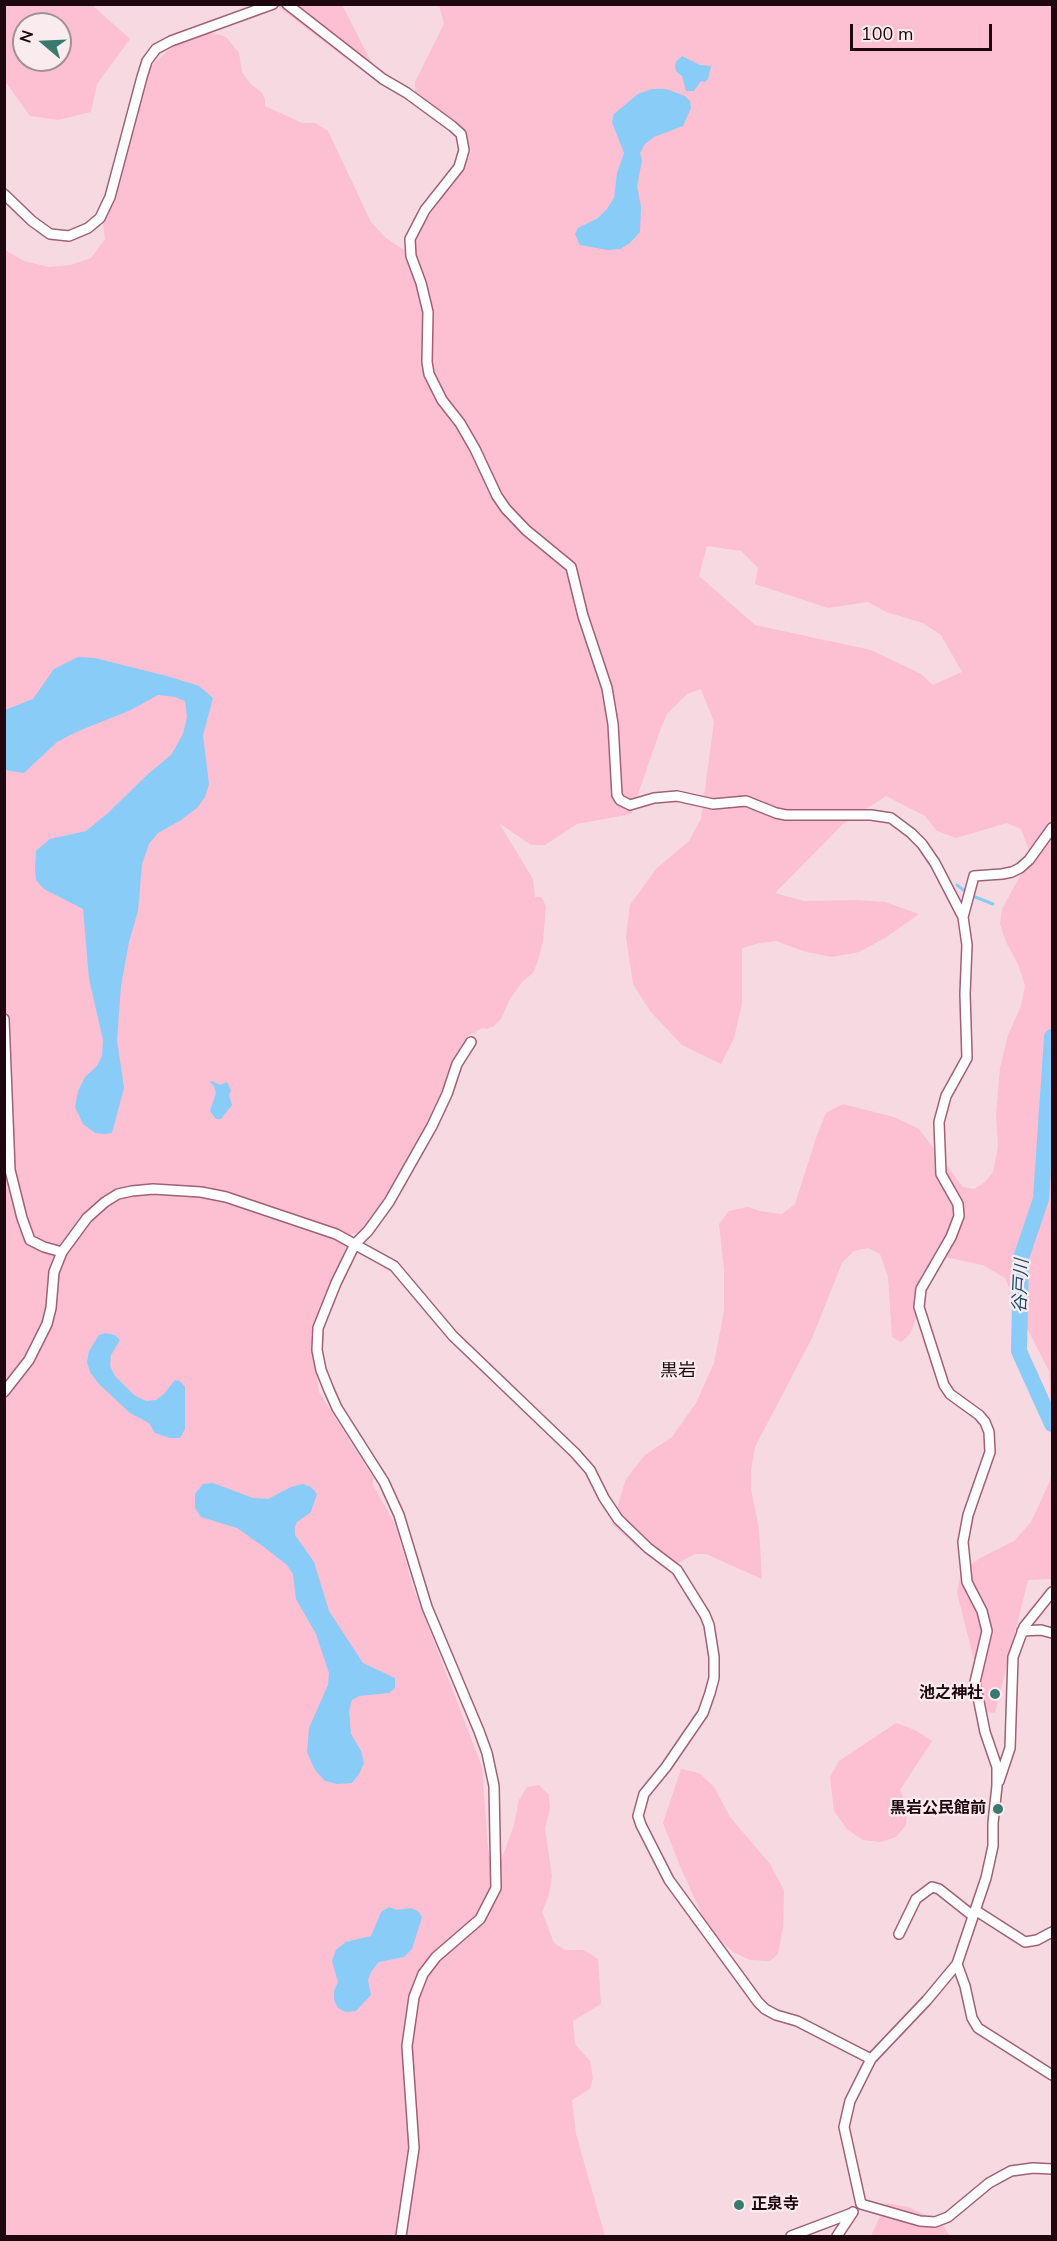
<!DOCTYPE html>
<html>
<head>
<meta charset="utf-8">
<style>
  body { margin:0 }
  #map { position:relative; width:1057px; height:2241px; overflow:hidden; background:#f7d9e1; font-family:"Nunito Sans",sans-serif }
  canvas { display:block }
  .frame { position:absolute; inset:0; border:6px solid #1f0710; pointer-events:none }
  .north { position:absolute; left:12px; top:12px; width:60px; height:60px; box-sizing:border-box; background:#faebef; border:2px solid #a29096; border-radius:50%; rotate:289deg; font-size:16px; font-weight:700; line-height:24px; text-align:center; color:#1f0710 }
  .north::after { content:''; display:block; margin:auto; width:21px; height:27px; background:#387b6e; clip-path:polygon(50% 0,100% 100%,50% 72%,0 100%) }
  .scale { position:absolute; left:850px; top:24px; width:142px; height:27px; box-sizing:border-box; border:3px solid #1f0710; border-top:0; padding-left:8px; font-size:18px; line-height:21px; white-space:nowrap; color:#1f0710; -webkit-text-stroke:4px #faebef; paint-order:stroke }
</style>
</head>
<body>
<div id="map">
<canvas width="1057" height="2241"></canvas>
<div class="frame"></div>
<div class="north">N</div>
<div class="scale">100 m</div>
</div>
<script>
const context = document.querySelector('canvas').getContext('2d');
context.lineJoin = 'round';
function paint(path, color) {
  context.fillStyle = color;
  context.fill(path, 'evenodd');
}
function poly(rows) {
  const path = new Path2D();
  for (const r of rows) {
    path.moveTo(r[0], r[1]);
    for (let i = 2; i < r.length; i += 2) path.lineTo(r[i], r[i + 1]);
  }
  return path;
}
function stroke(path, color, width, dash) {
  context.strokeStyle = color;
  context.lineWidth = width;
  context.lineCap = dash ? 'butt' : 'round';
  context.setLineDash(dash || []);
  context.stroke(path);
}
function drawText(font, color, halo, rows, align = 'center') {
  context.font = font + ' "Nunito Sans","Noto Sans JP",sans-serif';
  context.lineWidth = 4.5;
  context.setLineDash([]);
  context.textBaseline = 'middle';
  context.strokeStyle = halo;
  context.fillStyle = color;
  for (const [text, x, y, turn = 0] of rows) {
    context.save();
    context.translate(x, y);
    context.rotate((+turn || 0) * Math.PI / 180);
    context.textAlign = isNaN(turn) ? turn : align;
    if (halo) context.strokeText(text, 0, 0);
    context.fillText(text, 0, 0);
    context.restore();
  }
}
paint(poly([
  [4,5,92,5,130,39,97,84,91,112,58,120,30,116,5,81],
  [24,24,60,24,60,60,24,60],
  [276,5,342,5,376,71,344,57],
  [439,5,1052,5,1052,1425,1049,1371,1025,1324,1005,1278,983,1265,944,1257,937,1262,910,1334,901,1342,892,1337,888,1277,880,1254,868,1248,854,1251,842,1263,813,1336,755,1447,751,1470,751,1490,759,1528,762,1579,706,1554,695,1554,675,1565,655,1560,636,1546,612,1524,626,1479,645,1455,672,1437,696,1403,714,1363,724,1311,724,1270,719,1224,729,1211,748,1207,760,1211,782,1214,795,1204,817,1135,826,1113,843,1104,894,1117,919,1129,963,1187,974,1189,985,1182,993,1172,998,1147,996,1115,1000,1068,1008,1035,1021,1006,1025,986,1018,964,1006,942,1000,924,1002,909,1025,867,1029,850,1021,829,1007,823,956,838,937,831,925,816,886,796,843,824,775,893,804,901,857,900,885,902,919,914,885,938,859,952,832,957,806,952,776,941,760,943,742,948,742,1004,734,1038,721,1064,682,1045,650,1011,633,984,626,937,630,905,656,869,689,841,701,819,714,722,701,689,687,694,667,714,661,728,631,814,577,824,545,845,531,845,499,823,533,879,535,897,541,897,546,906,543,941,538,961,533,973,523,981,510,999,501,1019,494,1026,487,1029,482,1028,468,1036,458,1051,432,1116,382,1206,359,1233,351,1234,311,1335,319,1392,373,1478,373,1485,395,1524,413,1587,482,1767,488,1849,493,1867,499,1866,514,1825,519,1800,527,1787,539,1785,549,1795,550,1809,545,1828,552,1876,549,1894,542,1912,554,1943,565,1950,584,1950,598,1959,601,2004,573,2021,575,2044,590,2061,593,2078,590,2089,572,2100,576,2134,605,2236,5,2236,5,250,24,261,49,267,71,265,91,258,105,239,103,223,144,76,156,61,179,41,195,35,211,32,226,37,239,53,242,72,250,83,262,93,265,99,265,106,302,123,315,123,328,131,371,222,386,238,404,250,454,182,471,151,463,129,415,93,415,82,444,24],
  [707,546,741,551,758,568,755,584,828,608,868,602,886,612,923,623,941,635,962,672,933,685,921,674,871,650,755,625,699,576],
  [1052,1469,1052,1579,1028,1580,995,1713,987,1712,957,1593,961,1571,982,1557,1014,1541,1031,1522,1050,1481],
  [896,1723,915,1730,932,1741,900,1790,907,1805,906,1825,896,1837,880,1842,863,1840,847,1829,834,1811,830,1777,839,1761],
  [681,1769,699,1773,714,1787,730,1817,770,1864,784,1890,783,1928,778,1954,770,1961,750,1960,733,1952,708,1928,680,1866,663,1823],
  [886,2203,908,2207,940,2221,950,2236,871,2236]
]), '#fdbfd2');
paint(poly([
  [682,56,700,65,711,66,708,79,705,82,701,81,694,91,686,91,682,76,676,71,675,66,676,62],
  [652,89,666,89,685,96,690,101,691,108,683,126,654,137,645,144,640,153,642,160,637,186,641,207,640,232,630,243,620,249,608,250,580,245,575,234,578,228,598,218,607,209,614,198,617,173,624,153,612,122,614,114,638,94],
  [78,657,95,658,167,676,199,686,213,698,203,735,209,784,205,797,197,808,181,820,158,833,149,844,142,864,138,911,129,942,121,986,117,1040,124,1088,112,1133,105,1134,95,1133,83,1124,75,1107,78,1091,85,1077,97,1066,102,1056,103,1040,89,979,83,909,44,889,36,880,35,870,36,851,50,839,86,831,108,813,147,775,171,755,183,734,187,717,185,701,175,697,158,695,131,710,76,732,57,742,24,773,5,770,5,710,33,699,54,669],
  [212,1081,220,1085,227,1082,231,1090,229,1095,232,1105,221,1119,216,1119,210,1111,216,1093,214,1086,210,1082],
  [105,1333,115,1335,120,1340,111,1355,110,1366,115,1376,134,1395,146,1401,156,1400,164,1394,175,1380,180,1381,185,1387,185,1429,180,1438,170,1438,155,1433,149,1423,130,1413,99,1384,90,1372,87,1362,89,1351,99,1335],
  [213,1483,253,1498,268,1499,291,1487,303,1484,311,1487,317,1494,311,1512,297,1522,295,1527,295,1535,314,1562,329,1611,363,1663,395,1678,395,1688,389,1693,359,1696,352,1700,349,1711,351,1734,361,1751,364,1763,359,1774,352,1783,337,1784,325,1781,315,1770,307,1752,309,1728,328,1685,329,1673,316,1634,296,1599,293,1574,287,1565,264,1547,237,1528,201,1517,195,1508,195,1494,203,1484],
  [389,1907,397,1910,411,1908,419,1912,422,1917,412,1949,404,1957,379,1962,371,1972,368,1980,371,1995,356,2011,346,2012,338,2008,334,2000,334,1991,338,1982,332,1961,336,1950,346,1942,371,1936,381,1912]
]), '#89ccf8');
stroke(poly([
  [957,885,970,895,993,904]
]), '#89ccf8', 3);
stroke(poly([
  [1052,1037,1041,1199,1021,1258,1019,1351,1052,1424]
]), '#89ccf8', 16);
const minor = poly([
  [287,4,383,79,407,93,452,126,461,134,464,150,459,167,425,210,410,239,411,256,421,283,428,312,427,362,429,374,442,400,460,423,475,449,497,496,506,509,526,530,571,567,583,616,607,688,613,724,617,795,620,800,630,805,654,798,677,796,713,804,746,801,776,813,786,815,871,815,891,818,911,833,922,844,935,863,963,917,967,945,965,994,967,1058,946,1096,939,1122,941,1174,958,1204,959,1216,951,1237,921,1289,919,1307,944,1385,950,1394,979,1415,985,1422,989,1432,990,1452,968,1515,963,1542,967,1582,982,1611,987,1631,975,1682,985,1732,997,1767,997,1786,993,1823,993,1846,986,1878,957,1964,927,2000,871,2059,850,2101,844,2127,861,2204,920,2221,935,2222,948,2217,989,2183,1011,2171,1033,2168,1052,2169],
  [4,194,32,221,50,234,69,236,88,228,100,218,110,197,142,77,147,61,156,49,171,41,273,4],
  [963,917,974,876,1002,874,1012,872,1020,868,1029,860,1052,828],
  [4,1019,10,1170,22,1218,30,1240,44,1247,62,1252],
  [4,1392,29,1360,47,1324,51,1308,54,1272,62,1252,87,1218,105,1202,118,1194,132,1191,153,1189,201,1192,226,1197,336,1234,394,1266,453,1336,575,1453,590,1470,604,1498,618,1519,648,1548,677,1570,705,1615,709,1625,714,1657,714,1678,710,1693,703,1713,666,1767,644,1794,638,1816,641,1825,669,1880,758,2002,765,2009,776,2015,797,2021,871,2059],
  [1022,1631,1041,1630,1052,1633],
  [999,1781,1010,1748,1013,1657,1024,1627,1052,1592],
  [975,1910,1025,1942,1037,1940,1052,1932],
  [899,1934,916,1899,932,1887,939,1889,973,1916],
  [957,1964,965,1986,972,2018,978,2028,1052,2075],
  [401,2236,414,2148,407,2046,414,1997,423,1974,436,1957,480,1919,496,1888,494,1786,487,1753,479,1731,427,1607,399,1515,384,1482,337,1408,329,1390,321,1370,317,1350,318,1328,336,1283,355,1244,368,1231,389,1202,432,1126,447,1094,457,1064,471,1042],
  [791,2236,852,2213],
  [837,2236,853,2212]
]);
stroke(minor, '#a16076', 12);
stroke(minor, '#fff', 9);
for (const [x, y, r, color] of [
  [995,1694,6,"#387b6e"],
  [998,1809,6,"#387b6e"],
  [739,2205,6,"#387b6e"]
]) {
  const dot = new Path2D();
  dot.arc(x, y, r, 0, 2 * Math.PI);
  context.fillStyle = color;
  context.fill(dot);
  stroke(dot, '#faebef', 2);
}
drawText('bold 16px', '#1f0710', '#faebef', [
  ["池之神社",983,1694],
  ["黒岩公民館前",986,1809],
  ["正泉寺",751,2205,"left"]
], 'right');
drawText('italic 18px', '#1b4e6c', '#faebef', [
  ["谷戸川",1022,1286,-87]
]);
drawText('18px', '#1f0710', '#faebef', [
  ["黒岩",678,1372]
]);
</script>
</body>
</html>
